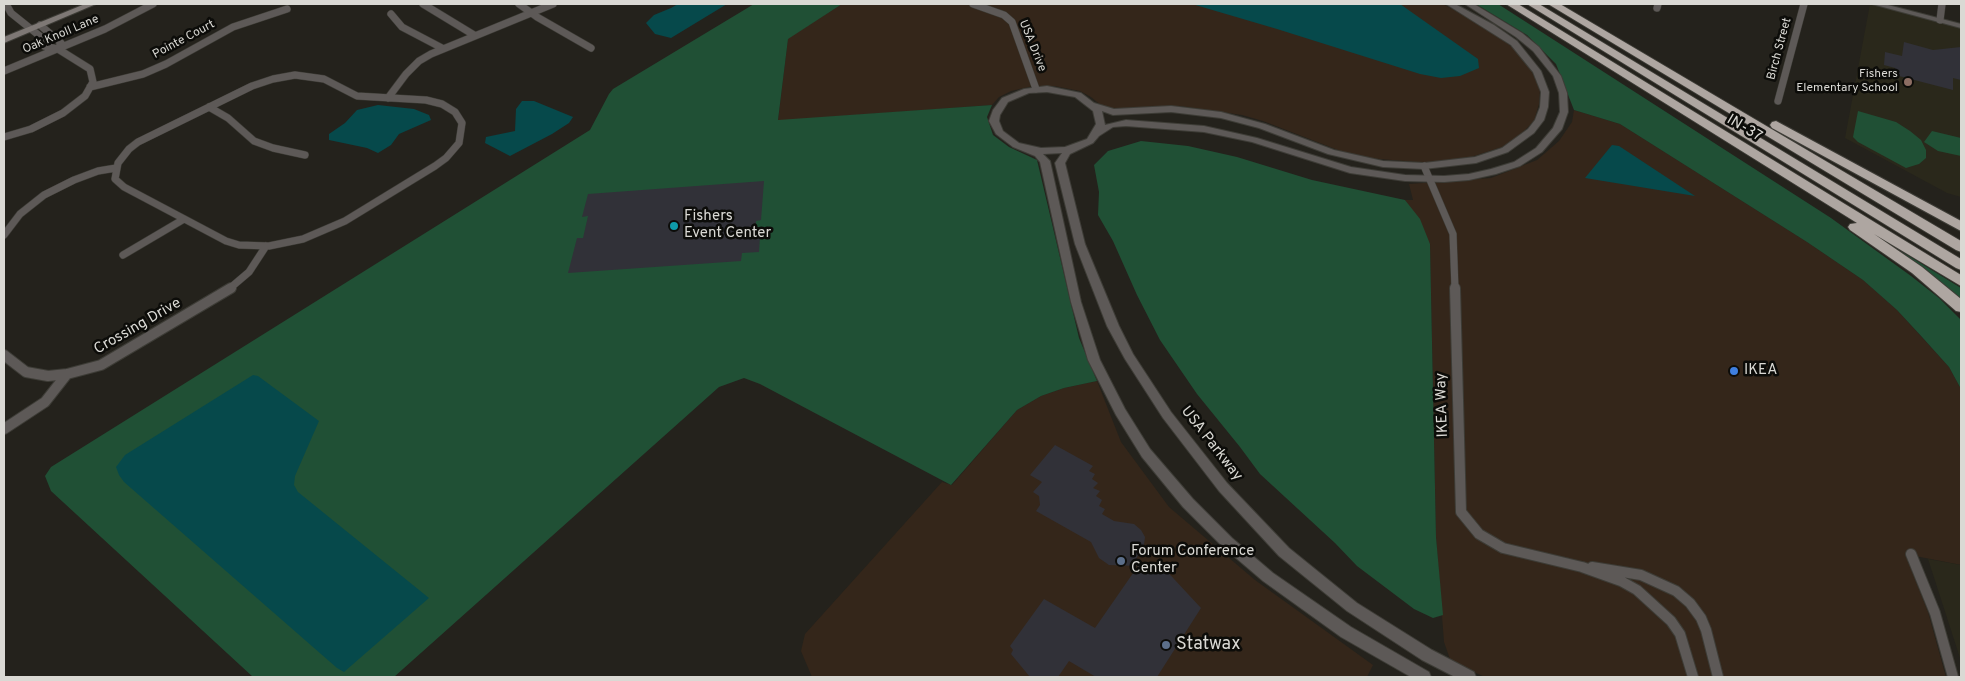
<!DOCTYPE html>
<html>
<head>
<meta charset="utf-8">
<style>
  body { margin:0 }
  #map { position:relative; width:1965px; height:681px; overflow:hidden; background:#24221c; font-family:Overpass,sans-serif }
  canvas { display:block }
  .frame { position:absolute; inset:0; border:5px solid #dad9d4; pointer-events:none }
</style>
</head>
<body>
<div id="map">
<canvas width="1965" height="681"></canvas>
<div class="frame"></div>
</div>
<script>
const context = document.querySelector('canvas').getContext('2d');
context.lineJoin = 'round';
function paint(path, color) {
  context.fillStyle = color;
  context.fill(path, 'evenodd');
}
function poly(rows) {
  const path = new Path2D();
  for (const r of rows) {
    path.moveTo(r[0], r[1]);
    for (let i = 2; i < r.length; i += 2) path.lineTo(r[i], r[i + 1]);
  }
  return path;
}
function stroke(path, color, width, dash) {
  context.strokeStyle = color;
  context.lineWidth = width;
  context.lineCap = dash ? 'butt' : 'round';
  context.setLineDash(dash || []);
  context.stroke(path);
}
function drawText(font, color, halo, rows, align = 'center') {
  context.font = font + ' Overpass,sans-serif';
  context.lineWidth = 5;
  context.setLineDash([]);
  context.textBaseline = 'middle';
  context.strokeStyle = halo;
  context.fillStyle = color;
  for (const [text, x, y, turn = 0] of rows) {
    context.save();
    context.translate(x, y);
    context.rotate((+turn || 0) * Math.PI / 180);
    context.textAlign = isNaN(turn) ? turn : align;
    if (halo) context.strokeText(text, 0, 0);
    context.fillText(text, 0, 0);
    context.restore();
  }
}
paint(poly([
  [842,4,1443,4,1487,28,1504,40,1521,55,1529,66,1540,89,1539,104,1534,121,1516,139,1502,147,1468,158,1430,163,1367,158,1343,152,1263,121,1242,115,1180,106,1114,109,1102,106,1091,97,1080,91,1054,86,1033,86,1011,91,999,97,992,105,778,121,788,38],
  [1574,110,1620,124,1807,242,1863,280,1897,310,1949,367,1961,389,1961,565,1905,554,1928,612,1946,677,1485,677,1451,662,1444,642,1436,537,1430,244,1405,200,1413,200,1409,184,1491,178,1537,160,1559,141,1572,122],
  [1097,381,1121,442,1169,507,1255,580,1373,665,1367,677,812,677,801,651,805,634,942,482,952,485,1017,410,1041,396,1064,388]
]), '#34261a');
paint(poly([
  [1870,4,1961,27,1961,197,1947,193,1845,138],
  [1928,559,1961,565,1961,661]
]), '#2a281b');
paint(poly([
  [754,4,842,4,788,39,778,120,992,105,987,117,993,135,1009,147,1037,160,1079,338,1097,381,1064,388,1041,396,1017,410,951,485,760,384,744,378,719,387,394,677,253,677,51,491,45,476,51,467,590,130,609,94,613,89],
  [1476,4,1498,4,1831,218,1911,276,1939,298,1961,320,1961,389,1949,367,1922,337,1897,310,1863,280,1807,242,1620,124,1574,110,1556,64,1527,35],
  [1858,111,1896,122,1910,131,1921,140,1926,150,1926,158,1919,164,1906,168,1858,142,1853,137],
  [1932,131,1961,138,1961,156,1938,151,1924,142],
  [1141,141,1188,146,1237,157,1312,180,1405,200,1420,219,1430,244,1436,537,1443,615,1433,618,1414,609,1357,566,1335,543,1260,474,1240,447,1197,394,1160,340,1137,295,1113,241,1098,215,1099,192,1094,165,1108,151],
  [1899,250,1961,288,1961,300,1950,290]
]), '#205035');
paint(poly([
  [678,4,727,4,671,38,655,34,646,23,654,15,671,8],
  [1192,4,1400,4,1478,59,1479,68,1460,76,1441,78,1420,74,1277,29],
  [522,101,534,101,573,117,569,123,552,134,510,156,485,143,486,137,515,131,516,109],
  [378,105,414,109,429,115,431,120,399,134,391,145,378,153,367,148,329,140,329,134,345,123,357,110],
  [1612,145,1619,146,1695,196,1585,178],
  [253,375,258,376,319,421,295,476,294,485,298,492,429,598,344,672,337,668,124,482,119,475,116,467,125,455]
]), '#06494b');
paint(poly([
  [1904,42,1933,50,1961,47,1961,80,1953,78,1953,90,1895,75,1895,68,1884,65,1885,52,1902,56],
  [764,181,761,220,756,221,755,238,760,237,759,252,742,253,741,261,568,273,577,238,583,238,588,216,582,217,588,194],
  [1055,445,1093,466,1089,471,1095,474,1092,479,1098,483,1093,488,1100,491,1096,496,1102,500,1099,506,1105,509,1102,514,1114,521,1134,524,1141,530,1145,537,1144,545,1136,559,1154,571,1161,565,1201,608,1157,677,1096,677,1069,661,1058,677,1030,677,1011,654,1013,650,1010,646,1044,599,1095,628,1138,566,1109,565,1099,558,1091,542,1036,511,1040,505,1039,496,1033,492,1042,482,1030,475]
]), '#313138');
const minorFar1 = poly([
  [423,4,474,35],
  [519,4,537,17,591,48],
  [973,4,1004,15,1012,22,1036,89],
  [1657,8,1658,4],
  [391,14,402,27,442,48],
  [1940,20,1942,4],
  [40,25,61,43,58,49],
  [4,71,105,29,153,4],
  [295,75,324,79,357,96,426,100,442,104,455,112,462,123,459,143,446,158,435,166,345,221,303,239,269,246,239,245,226,241,124,187,115,179,118,163,129,149,138,142,252,86,273,79,295,75],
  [90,87,143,74,166,64,233,27,287,9],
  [388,98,406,74,419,61,431,54,553,4],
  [1778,101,1804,4],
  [209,107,228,118,254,141,273,148,305,155],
  [4,137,31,129,63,113,85,96,93,82,90,69,58,49,44,46,40,42,41,37,11,13,6,4],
  [1424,166,1453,234,1455,289],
  [4,235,20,214,44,195,74,180,98,171,116,168],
  [123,255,184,219],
  [229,289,249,272,266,246]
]);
const minor = poly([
  [1455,288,1461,512,1479,534,1503,548,1582,567,1621,581,1637,590,1671,621,1680,634,1693,677],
  [4,355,26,372,48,376,67,374,101,365,231,288],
  [4,429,45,402,67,374],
  [1911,554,1935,613,1953,677],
  [1592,567,1641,575,1676,591,1690,603,1701,618,1706,630,1718,677]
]);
const tertiary = poly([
  [1446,4,1455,4,1494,25,1517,41,1541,71,1549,92,1548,107,1544,120,1534,133,1508,152,1476,163,1424,169,1383,167,1328,154,1259,128,1221,118,1171,112,1113,115,1102,111,1105,125,1126,120,1204,126,1257,138,1351,167,1405,175,1444,176,1469,174,1491,169,1514,162,1536,148,1553,128,1560,112,1559,93,1553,76,1533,51,1516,37,1465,4,1474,4,1522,33,1539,47,1561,76,1567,93,1568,112,1562,129,1542,152,1520,166,1496,174,1469,180,1444,182,1405,181,1350,173,1252,142,1204,132,1126,126,1113,127,1099,136,1093,143,1070,154,1065,163,1085,244,1119,326,1133,354,1171,412,1227,483,1289,548,1357,603,1432,650,1474,672,1476,677,1455,677,1422,660,1347,611,1279,556,1219,491,1163,418,1125,359,1107,326,1075,244,1055,163,1062,153,1043,154,1050,161,1081,302,1100,360,1125,409,1150,449,1193,499,1232,538,1273,573,1351,627,1429,672,1431,677,1411,677,1341,637,1263,581,1222,546,1183,507,1142,457,1116,415,1088,360,1071,302,1040,162,1035,156,1013,147,996,134,989,121,993,110,1002,98,1024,89,1047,86,1081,93,1094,103,1114,109,1171,106,1221,112,1265,124,1334,150,1383,161,1424,163,1475,157,1502,148,1528,129,1535,120,1540,107,1541,92,1533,72,1511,45,1446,4],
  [1047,92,1075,97,1093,111,1096,124,1087,139,1065,147,1041,148,1019,143,1003,131,999,121,1000,115,1008,102,1029,93,1047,92],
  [1872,4,1884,4,1961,24,1961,28,1872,4]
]);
const secondary = poly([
  [85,4,96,4,4,43,4,37,85,4]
]);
const motorway = poly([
  [1506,4,1518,4,1961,275,1961,286,1874,234,1922,267,1961,299,1961,312,1956,311,1912,273,1850,230,1848,227,1850,224,1857,223,1506,4],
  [1527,4,1539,4,1961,259,1961,270,1956,268,1527,4],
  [1548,4,1560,4,1961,241,1961,252,1956,250,1548,4],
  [1776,121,1961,221,1961,231,1772,128,1770,125,1772,122,1776,121]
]);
stroke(minorFar1, '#3d3c36', 8);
stroke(minor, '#3d3c36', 12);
stroke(tertiary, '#3d3c36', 2);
stroke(secondary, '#3d3c36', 2);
stroke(motorway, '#3d3c36', 2);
stroke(minorFar1, '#5d5957', 7);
stroke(minor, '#5d5957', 10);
paint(tertiary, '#5d5957');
paint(secondary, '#7e7875');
paint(motorway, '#aea6a1');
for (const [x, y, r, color] of [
  [1908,82,5,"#8d6e63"],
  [674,226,5,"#0f9aa8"],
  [1734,371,5,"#3f7fe0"],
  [1121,561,5,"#5c6f8a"],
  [1166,645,5,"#5c6f8a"]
]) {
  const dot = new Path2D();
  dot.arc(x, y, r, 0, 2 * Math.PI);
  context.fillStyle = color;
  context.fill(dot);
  stroke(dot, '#0c0c09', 2);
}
drawText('12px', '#dad9d4', '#0c0c09', [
  ["Oak Knoll Lane",61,35,-23],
  ["Pointe Court",184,40,-28],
  ["USA Drive",1032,46,68],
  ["Birch Street",1780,49,-75]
]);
drawText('12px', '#dad9d4', '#0c0c09', [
  ["Fishers",1898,75],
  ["Elementary School",1898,89]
], 'right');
drawText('15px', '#dad9d4', '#0c0c09', [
  ["IN-37",1744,129,31],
  ["Crossing Drive",138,327,-30],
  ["IKEA Way",1443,405,-92],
  ["USA Parkway",1211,444,52]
]);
drawText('15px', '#dad9d4', '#0c0c09', [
  ["Fishers",684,217],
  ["Event Center",684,234],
  ["IKEA",1744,371],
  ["Forum Conference",1131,552],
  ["Center",1131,569]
], 'left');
drawText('18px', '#dad9d4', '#0c0c09', [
  ["Statwax",1176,645]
], 'left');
</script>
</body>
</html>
